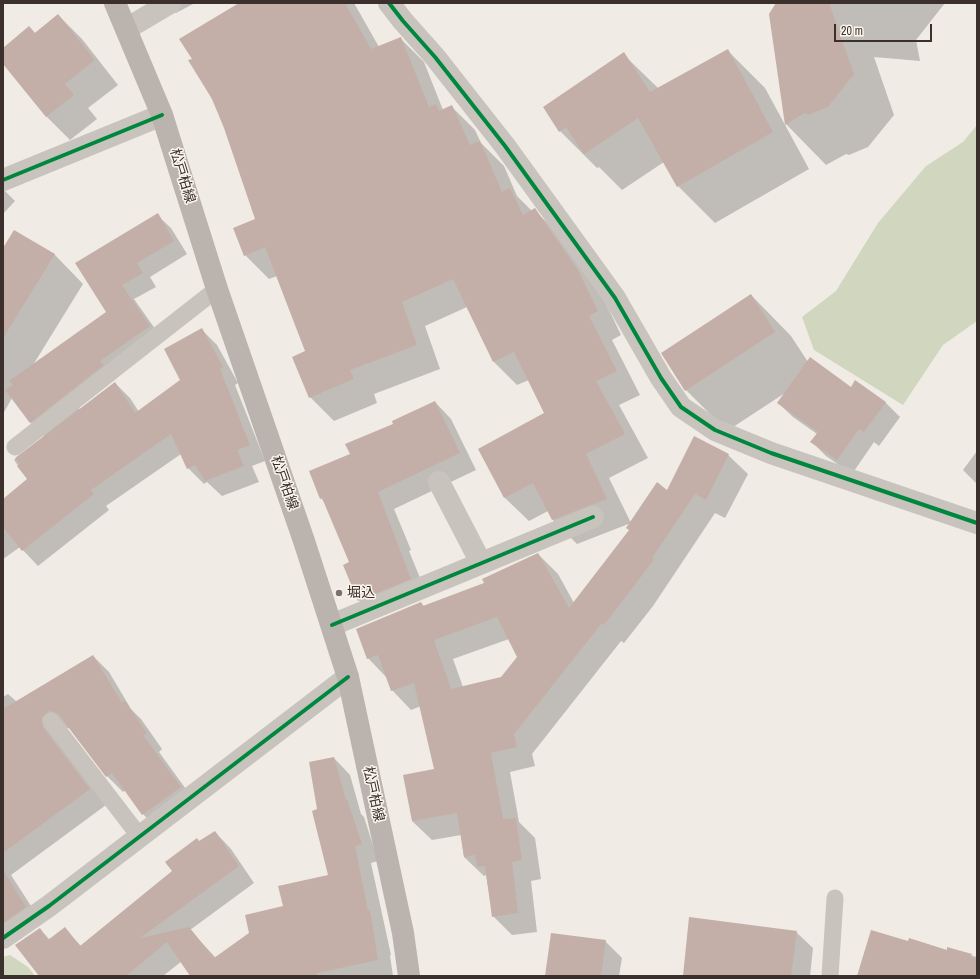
<!DOCTYPE html>
<html>
<head>
<meta charset="utf-8">
<style>
  body { margin:0 }
  #map { position:relative; width:980px; height:979px; overflow:hidden; background:#f0ebe5; font-family:"Archivo Narrow",sans-serif }
  canvas { display:block }
  .frame { position:absolute; inset:0; border:4px solid #3b302b; pointer-events:none }
  .scale { position:absolute; left:834px; top:24px; width:98px; height:18px; box-sizing:border-box; border:2px solid #3b302b; border-top:0; padding-left:5px; font-size:12px; line-height:14px; white-space:nowrap; color:#3b302b; -webkit-text-stroke:3px #fbf5ee; paint-order:stroke }
</style>
</head>
<body>
<div id="map">
<canvas width="980" height="979"></canvas>
<div class="frame"></div>
<div class="scale">20 m</div>
</div>
<script>
const context = document.querySelector('canvas').getContext('2d');
context.lineJoin = 'round';
function paint(path, color) {
  context.fillStyle = color;
  context.fill(path, 'evenodd');
}
function poly(rows) {
  const path = new Path2D();
  for (const r of rows) {
    path.moveTo(r[0], r[1]);
    for (let i = 2; i < r.length; i += 2) path.lineTo(r[i], r[i + 1]);
  }
  return path;
}
function stroke(path, color, width, dash) {
  context.strokeStyle = color;
  context.lineWidth = width;
  context.lineCap = dash ? 'butt' : 'round';
  context.setLineDash(dash || []);
  context.stroke(path);
}
function drawText(font, color, halo, rows, align = 'center') {
  context.font = font + ' "Archivo Narrow","Noto Sans JP",sans-serif';
  context.lineWidth = 3;
  context.setLineDash([]);
  context.textBaseline = 'middle';
  context.strokeStyle = halo;
  context.fillStyle = color;
  for (const [text, x, y, turn = 0] of rows) {
    context.save();
    context.translate(x, y);
    context.rotate((+turn || 0) * Math.PI / 180);
    context.textAlign = isNaN(turn) ? turn : align;
    if (halo) context.strokeText(text, 0, 0);
    context.fillText(text, 0, 0);
    context.restore();
  }
}
paint(poly([
  [977,125,977,321,943,345,903,405,814,350,802,317,836,291,878,223,926,166,963,142],
  [10,955,28,967,35,976,3,976,3,957]
]), '#d1d6bf');
paint(poly([
  [166,3,195,3,176,13],
  [241,3,354,3,379,47,400,38,424,62,443,110,451,106,475,130,481,143,504,166,517,196,532,211,534,210,558,233,602,295,621,335,612,340,640,395,619,405,648,458,609,478,631,523,577,544,553,520,548,511,529,521,505,498,479,449,545,413,529,380,517,385,493,361,467,307,425,326,440,369,374,394,377,403,334,421,310,397,307,352,277,276,269,279,245,255,256,220,225,127,194,60],
  [775,3,945,3,916,40,920,61,874,57,894,115,868,147,849,155,846,154,826,165,786,124],
  [58,15,82,39,118,85,88,108,97,119,70,140,46,116,3,63,3,49,35,33],
  [728,51,765,88,809,169,715,223,678,186,664,162,622,190,599,167,597,168,560,131,544,107,623,54,658,88],
  [3,189,15,201,3,214],
  [157,215,171,228,187,254,150,277,156,287,134,299,163,340,115,373,117,378,79,408,80,410,115,383,130,398,139,412,182,380,201,329,217,345,238,383,235,385,265,461,252,466,259,482,222,496,207,482,204,484,188,468,181,454,106,506,109,510,38,566,20,547,3,559,3,500,28,479,14,460,45,437,30,422,12,398,3,414,3,250,15,232,55,255,83,284,33,365,107,312],
  [751,295,791,336,808,362,851,388,885,402,900,417,879,446,874,442,852,474,826,456,812,442,817,434,793,417,778,403,785,393,727,431,686,390,662,353],
  [435,402,451,419,476,470,394,509,411,550,409,551,427,595,376,616,359,600,350,563,325,503,321,498,351,455,395,424],
  [977,451,977,484,963,470],
  [728,455,748,474,725,518,715,513,653,606,624,643,621,641,532,754,535,766,510,772,519,822,535,838,541,879,531,881,537,932,512,935,493,916,486,875,484,876,464,857,461,835,432,840,412,821,435,770,421,706,411,710,392,690,387,678,368,658,421,603,424,606,486,583,538,554,558,574,574,603,668,491],
  [509,639,518,657,501,678,463,687,453,659],
  [93,656,109,672,131,709,141,719,162,749,159,752,196,803,159,831,143,814,126,790,123,792,107,776,70,728,62,729,106,805,11,875,42,923,3,943,3,697,8,694,17,702],
  [334,758,350,775,361,814,364,817,378,861,371,863,391,955,390,956,393,976,193,976,182,961,163,976,40,976,40,929,50,940,65,929,81,946,173,871,199,842,215,832,231,849,254,883,190,930,216,958,284,907,329,876,318,810],
  [796,932,813,948,810,976,684,976],
  [605,941,622,958,619,976,546,976],
  [909,942,947,951,948,949,977,957,977,976,858,976]
]), '#0003');
paint(poly([
  [239,3,345,3,371,49,401,37,429,107,436,104,439,111,452,105,470,145,480,141,502,192,510,188,523,215,535,208,578,270,598,311,589,316,617,371,596,381,625,434,586,454,607,499,552,520,533,483,504,498,478,449,544,413,514,352,493,362,453,279,402,302,417,345,350,370,354,379,309,398,292,357,305,351,265,247,244,256,233,228,255,219,224,128,212,99,188,60,192,59,179,39],
  [776,3,829,3,854,74,828,107,808,115,805,113,785,125,769,14],
  [58,14,95,60,65,84,74,95,46,117,3,64,3,48,29,26,35,33],
  [728,49,773,132,677,187,638,118,584,154,566,127,559,132,543,107,624,52,650,92],
  [158,213,174,241,137,263,143,273,122,285,150,326,100,361,104,365,30,423,5,390,13,385,9,381,106,312,75,263],
  [14,230,55,254,3,338,3,248],
  [751,294,775,332,685,391,661,353],
  [202,328,223,367,220,369,250,445,237,450,244,466,205,481,195,465,187,469,171,434,91,490,94,494,22,551,3,527,3,499,27,479,17,466,20,464,15,458,115,382,135,413,180,380,164,349],
  [810,357,851,387,855,380,886,402,864,432,859,429,837,460,810,442,818,432,777,403],
  [435,401,460,453,378,492,411,579,358,601,343,565,349,562,322,498,320,499,309,471,350,454,345,444,393,424,392,421],
  [694,436,729,454,706,500,695,494,652,558,654,559,634,586,604,625,602,623,514,734,517,747,491,753,503,819,516,818,522,860,512,862,518,913,492,917,485,866,477,867,475,855,464,857,457,813,412,821,403,775,434,769,414,683,391,691,378,655,367,659,356,629,421,602,423,606,484,583,482,579,538,553,569,608,629,530,626,528,657,482,667,490],
  [497,617,517,657,501,677,451,689,434,640],
  [93,655,122,703,125,701,147,733,143,735,181,787,142,815,112,773,106,777,59,715,54,712,49,711,42,718,43,727,90,789,3,853,3,709],
  [334,757,346,800,347,799,362,844,355,846,368,911,370,910,378,960,317,973,317,976,190,976,167,942,126,976,39,976,15,945,40,928,48,940,65,927,80,946,172,871,165,862,197,838,199,841,215,831,239,866,140,938,189,927,214,958,249,933,245,915,283,906,278,886,328,875,312,811,317,809,309,762],
  [3,870,26,907,3,923],
  [689,917,797,931,791,976,683,976],
  [871,930,908,941,909,938,947,950,947,947,972,954,971,957,977,959,977,976,857,976],
  [551,933,606,940,601,976,545,976]
]), '#c3afa7');
stroke(poly([
  [15,447,217,289],
  [51,721,140,837],
  [830,976,835,898]
]), '#c9c3be', 17);
stroke(poly([
  [389,3,403,21,435,57,505,146,615,298,661,378,681,407,715,430,771,453,977,523],
  [126,29,170,3],
  [3,180,162,115],
  [439,482,481,563],
  [332,625,593,517],
  [3,938,49,906,348,677]
]), '#c9c3be', 22);
stroke(poly([
  [115,3,162,115,217,289,304,541,348,677,403,933,409,976]
]), '#bab3ae', 22);
stroke(poly([
  [389,3,403,21,435,57,505,146,615,298,661,378,681,407,715,430,771,453,977,523],
  [3,180,162,115],
  [332,625,593,517],
  [3,938,49,906,348,677]
]), '#00873e', 4);
for (const [x, y, r, color] of [
  [339,593,4,"#7a716c"]
]) {
  const dot = new Path2D();
  dot.arc(x, y, r, 0, 2 * Math.PI);
  context.fillStyle = color;
  context.fill(dot);
  stroke(dot, '#fbf5ee', 1.5);
}
drawText('14px', '#3b302b', '#fbf5ee', [
  ["松戸柏線",182,176,73],
  ["松戸柏線",284,483,71],
  ["松戸柏線",373,794,78]
]);
drawText('14px', '#3b302b', '#fbf5ee', [
  ["堀込",347,593]
], 'left');
</script>
</body>
</html>
